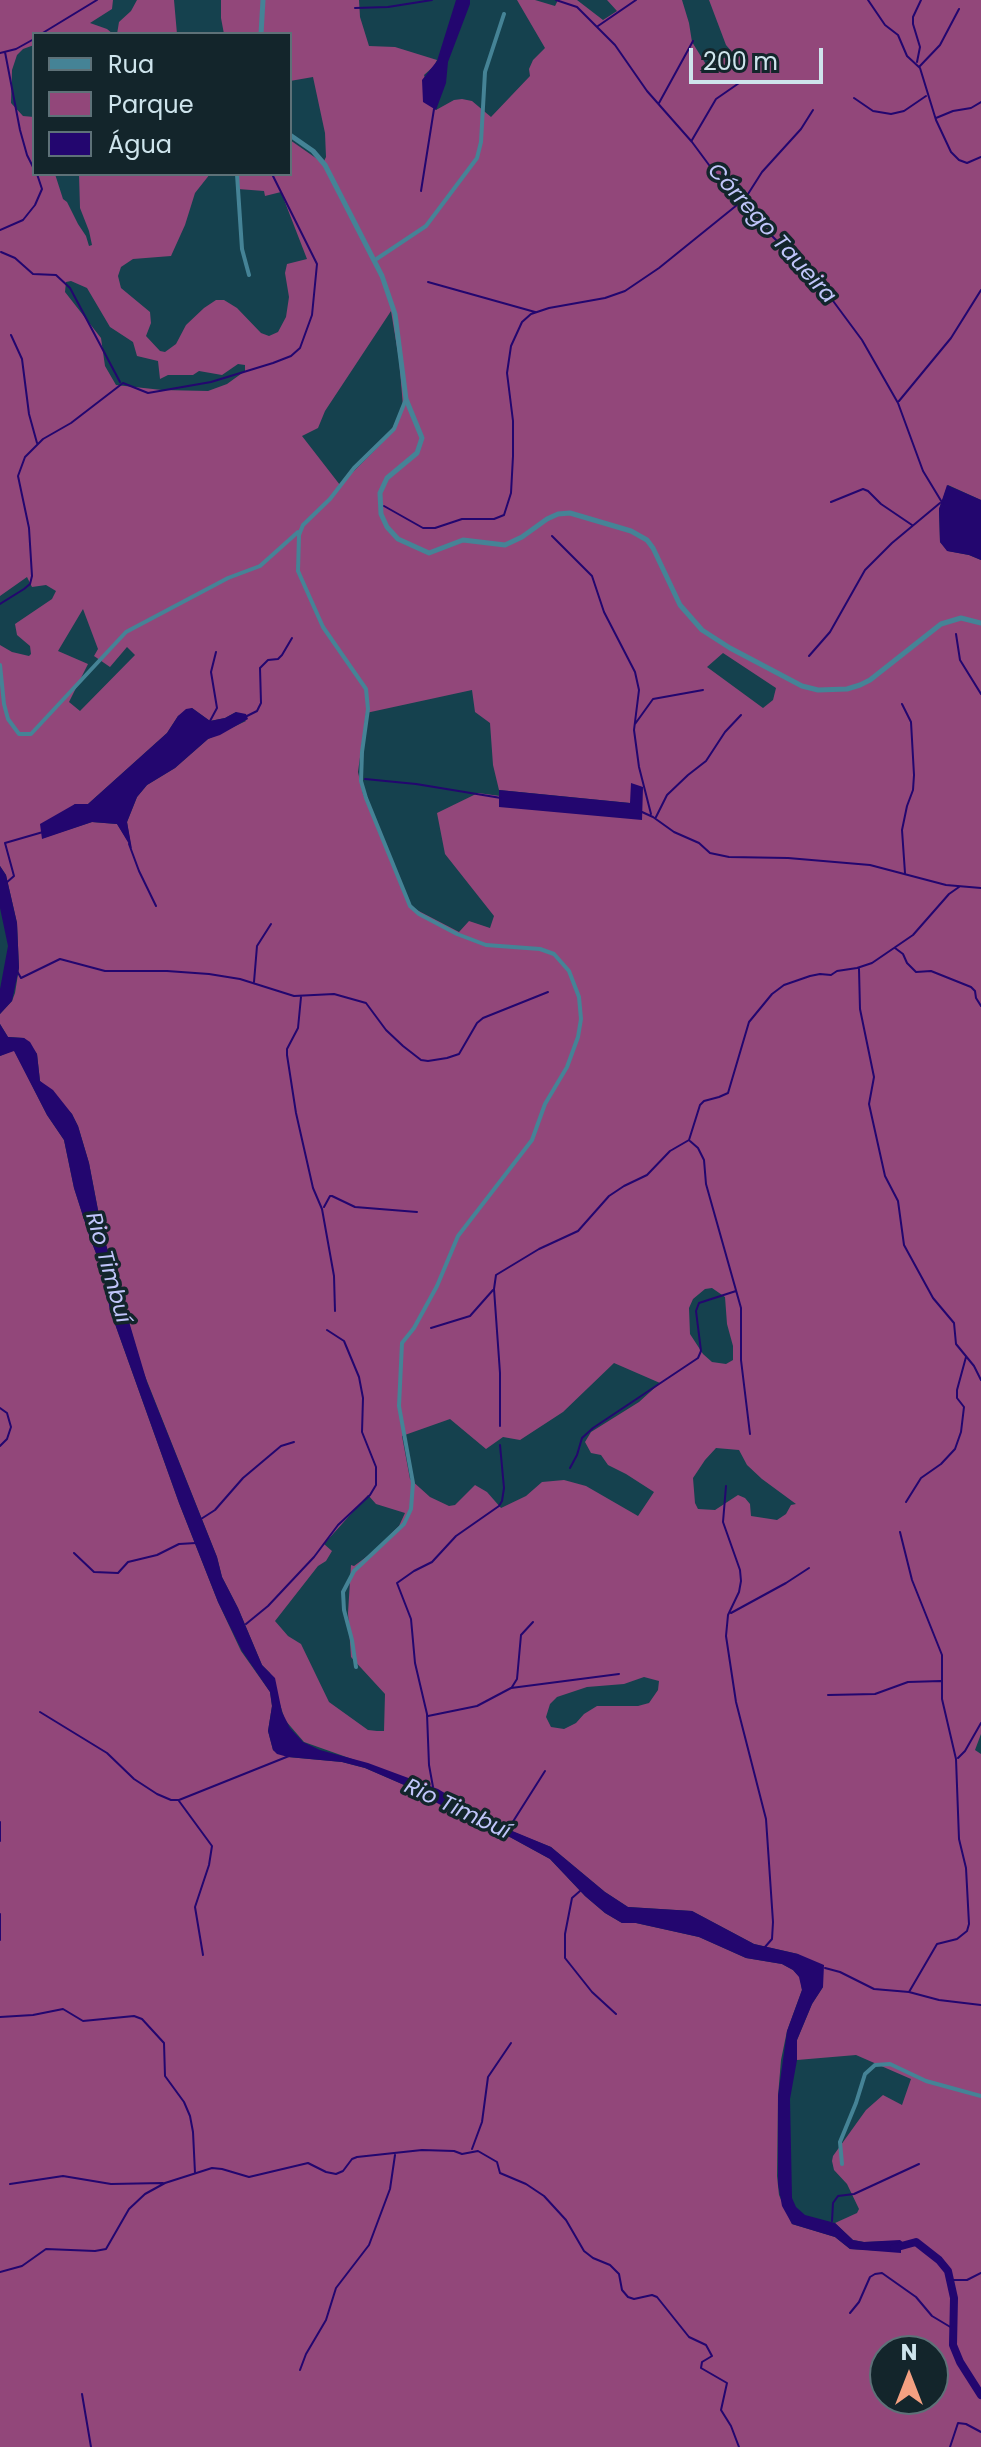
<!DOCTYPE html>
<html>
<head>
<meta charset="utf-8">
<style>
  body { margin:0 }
  #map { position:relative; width:981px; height:2447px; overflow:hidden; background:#15414e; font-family:Poppins,sans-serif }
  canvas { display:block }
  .legend { position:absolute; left:32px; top:32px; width:260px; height:144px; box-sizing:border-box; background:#13252b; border:2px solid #5e7178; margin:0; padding:10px 14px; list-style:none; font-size:24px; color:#cee4ec }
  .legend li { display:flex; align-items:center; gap:16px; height:40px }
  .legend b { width:40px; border:2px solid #5e7178 }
  .north { position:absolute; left:869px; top:2335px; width:80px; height:80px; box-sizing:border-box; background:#13252b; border:2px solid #5e7178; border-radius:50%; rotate:0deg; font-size:22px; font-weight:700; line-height:32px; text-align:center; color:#cee4ec }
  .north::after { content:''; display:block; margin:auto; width:28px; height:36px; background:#f3a081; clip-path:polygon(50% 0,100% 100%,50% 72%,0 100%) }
  .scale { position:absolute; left:689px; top:48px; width:134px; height:36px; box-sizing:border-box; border:4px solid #cee4ec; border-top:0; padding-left:10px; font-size:24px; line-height:28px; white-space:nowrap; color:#cee4ec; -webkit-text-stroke:6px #13252b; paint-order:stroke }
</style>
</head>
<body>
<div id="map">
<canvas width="981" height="2447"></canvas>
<ul class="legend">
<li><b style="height:10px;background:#458396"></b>Rua</li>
<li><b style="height:22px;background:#92477a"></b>Parque</li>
<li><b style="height:22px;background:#23066f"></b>Água</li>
</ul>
<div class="north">N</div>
<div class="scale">200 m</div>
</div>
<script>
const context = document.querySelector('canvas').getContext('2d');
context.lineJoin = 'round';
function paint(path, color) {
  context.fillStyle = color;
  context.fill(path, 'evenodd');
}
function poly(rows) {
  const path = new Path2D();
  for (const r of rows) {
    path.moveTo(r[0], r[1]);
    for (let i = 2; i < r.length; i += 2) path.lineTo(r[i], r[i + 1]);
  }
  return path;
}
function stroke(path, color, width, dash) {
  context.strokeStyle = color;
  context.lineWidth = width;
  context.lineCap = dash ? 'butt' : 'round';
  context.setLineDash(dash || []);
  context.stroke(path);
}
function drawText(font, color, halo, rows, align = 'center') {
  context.font = font + ' Poppins,sans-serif';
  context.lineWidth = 7;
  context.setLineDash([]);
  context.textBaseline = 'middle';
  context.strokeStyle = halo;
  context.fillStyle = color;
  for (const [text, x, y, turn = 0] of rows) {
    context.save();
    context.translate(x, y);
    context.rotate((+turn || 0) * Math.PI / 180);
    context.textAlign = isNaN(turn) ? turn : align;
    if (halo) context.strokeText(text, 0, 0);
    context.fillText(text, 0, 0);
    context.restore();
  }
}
paint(poly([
  [0,0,113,0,112,9,90,23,107,29,113,34,34,34,34,45,23,49,17,55,12,70,11,103,23,116,34,117,34,174,55,174,63,199,67,202,78,224,86,236,89,246,92,245,89,231,80,208,79,174,210,174,195,193,185,225,171,256,133,259,121,267,118,276,121,288,150,312,151,323,146,336,160,351,165,352,176,344,186,325,204,308,216,300,224,300,237,308,261,333,269,336,278,332,286,317,289,297,285,273,287,264,307,259,281,192,265,196,264,191,238,189,237,174,290,174,290,140,323,163,326,157,325,133,313,77,290,81,290,34,224,34,221,18,221,0,359,0,360,17,369,46,395,47,437,60,434,66,424,75,436,110,454,100,462,99,472,101,491,117,530,76,529,69,533,60,545,48,517,0,535,0,555,6,558,0,577,0,603,20,617,11,607,0,682,0,689,23,692,42,707,66,715,59,721,59,730,56,732,52,726,45,709,0,981,0,981,500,948,485,939,509,940,542,948,551,969,555,981,560,981,1734,975,1750,981,1754,981,2447,0,2447,0,1056,14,1050,47,1115,64,1140,74,1188,90,1238,103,1271,110,1310,179,1503,218,1602,241,1651,270,1692,272,1706,268,1731,273,1750,288,1757,342,1762,365,1768,455,1807,550,1859,585,1896,605,1913,622,1923,636,1923,699,1937,746,1958,782,1964,793,1970,800,1977,802,1990,787,2031,781,2060,778,2096,777,2176,779,2195,792,2224,835,2237,850,2249,885,2251,901,2247,904,2243,900,2241,864,2242,853,2240,835,2223,857,2213,859,2209,847,2184,834,2170,832,2161,833,2156,866,2110,883,2095,902,2105,911,2079,856,2055,797,2060,797,2040,812,2004,823,1987,798,1954,754,1944,692,1911,628,1907,605,1892,551,1847,511,1831,468,1806,417,1782,304,1742,285,1720,270,1673,262,1665,238,1608,222,1577,217,1557,143,1371,102,1231,89,1163,78,1126,72,1114,40,1081,37,1054,24,1038,8,1037,0,1024,0,1014,12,1001,15,993,19,968,17,923,6,875,0,866,0,645,12,652,29,656,31,654,30,646,17,635,15,624,52,599,56,591,46,585,32,587,27,577,0,596],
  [71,281,87,288,110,327,133,342,137,356,158,361,160,379,168,375,193,375,199,371,222,375,238,364,245,365,245,371,227,384,208,391,162,390,116,385,105,366,101,338,65,292,66,282],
  [391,311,399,359,403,406,393,427,380,445,340,485,302,436,318,428,325,411],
  [83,609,98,649,94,656,110,667,127,647,135,655,80,711,69,702,88,664,58,651],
  [723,653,776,688,773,700,763,708,707,667],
  [472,690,475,712,490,723,493,765,499,790,630,803,499,806,500,796,478,793,437,813,445,854,494,916,490,928,469,921,459,932,411,907,363,794,358,772,366,713],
  [192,708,210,721,225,718,236,712,246,721,208,739,175,768,147,785,137,797,127,822,131,846,117,824,92,822,43,838,75,804,88,804,167,733,178,716],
  [712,1288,725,1297,727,1324,733,1346,733,1360,726,1364,712,1362,703,1354,690,1334,689,1308,693,1299,705,1289],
  [614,1363,660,1383,639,1402,591,1432,585,1442,591,1453,601,1455,608,1465,626,1474,654,1492,638,1516,586,1486,564,1480,542,1482,526,1496,501,1508,487,1492,475,1485,455,1505,449,1506,430,1497,410,1479,402,1436,450,1419,486,1449,503,1437,520,1440,563,1412],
  [716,1448,739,1450,747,1465,762,1479,796,1504,791,1505,786,1514,777,1520,751,1516,750,1504,745,1498,738,1495,715,1510,698,1509,695,1503,693,1478,705,1460],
  [368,1495,376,1504,405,1513,399,1526,373,1552,354,1566,351,1565,348,1613,351,1657,385,1694,384,1731,377,1731,368,1730,329,1702,301,1644,288,1636,275,1621,318,1566,326,1561,332,1551,324,1544],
  [644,1677,659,1681,658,1690,649,1703,638,1706,597,1706,584,1714,576,1723,564,1729,551,1727,546,1717,550,1704,557,1697,587,1687,624,1684],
  [885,2351,933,2351,933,2399,885,2399],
  [137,0,174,0,177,34,117,34,119,22,131,11]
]), '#92477a');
paint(poly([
  [456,0,470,0,470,4,448,62,446,83,436,110,423,102,422,80,437,61],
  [947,485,981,500,981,560,969,555,947,551,940,542,939,509],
  [192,708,210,721,225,718,236,712,246,714,248,719,220,735,208,739,175,768,147,785,137,797,127,822,132,849,117,824,92,822,42,839,40,824,75,804,88,804,167,733,178,716,186,709],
  [631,783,643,787,642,820,499,807,499,790,630,803],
  [0,866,6,875,17,923,19,968,12,1001,0,1014,0,989,8,946,0,908],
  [0,1024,8,1037,24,1038,30,1042,37,1054,40,1081,53,1090,72,1114,78,1126,89,1163,102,1231,147,1382,217,1557,222,1577,238,1608,262,1665,275,1678,282,1712,290,1728,303,1742,320,1750,368,1763,438,1789,498,1825,551,1847,605,1892,628,1907,692,1911,754,1944,798,1954,824,1965,823,1987,812,2004,797,2040,797,2060,790,2099,792,2198,796,2207,805,2215,835,2223,853,2240,864,2242,900,2240,905,2244,901,2247,901,2253,850,2249,835,2237,792,2224,782,2206,778,2184,778,2096,787,2031,802,1990,799,1977,793,1970,782,1964,746,1958,699,1937,636,1923,622,1923,605,1913,585,1896,550,1859,455,1807,365,1768,342,1762,288,1757,277,1754,273,1750,268,1731,272,1706,270,1692,242,1651,218,1602,179,1503,110,1310,103,1271,90,1238,74,1188,64,1140,47,1115,14,1051,0,1056]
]), '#23066f');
stroke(poly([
  [556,0,577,7,615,45,647,91,692,142,732,196,822,286,862,340,898,403,923,471,943,504],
  [868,0,885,25,898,35,907,56,920,68,936,120,951,152,959,160,967,163,981,157],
  [355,8,388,7,432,0],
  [598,26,636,0],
  [41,34,97,0],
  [5,52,20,130,27,155,34,169],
  [0,53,16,49,34,39],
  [917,62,920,47,913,24,913,17,921,0],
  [919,67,940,45,959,9],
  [854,98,873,111,891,114,904,111,926,96],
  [659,103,693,41],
  [936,118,953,111,971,108,981,102],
  [692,140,716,99,742,81],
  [421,191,434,109],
  [741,205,762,172,801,129,813,110],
  [0,230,23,220,35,205,42,189,37,174],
  [1,252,15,258,33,274,56,275,70,288,120,382],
  [428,282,535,312],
  [11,335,22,359,29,414,37,443],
  [899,401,951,338,981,290],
  [831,502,863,489,868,491,881,504,912,525],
  [384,506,423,528,435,528,462,519,494,519,504,515,511,493,513,456,513,421,507,373,511,346,522,322,531,314,549,308,605,298,625,291,659,268,737,205],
  [552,536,592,576,604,612,635,672,639,690,634,730,639,767,651,814],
  [0,604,24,589,30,584,32,576,29,528,18,476,25,457,43,439,71,423,123,383,148,393,211,382,273,363,291,356,300,348,312,315,317,264,272,174],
  [956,634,960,660,981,694],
  [809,656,830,632,865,570,892,543,940,503],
  [902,704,911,722,914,775,913,790,907,806,902,830,905,873],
  [247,716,257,711,261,703,260,668,268,660,278,659,282,655,292,638],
  [210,721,217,708,211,672,216,652],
  [635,724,653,699,703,690],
  [365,779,416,784,501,798],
  [642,812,653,817,674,832,699,843,710,853,729,857,788,858,870,865,946,885,981,888],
  [656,817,667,795,688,775,706,761,725,732,741,715],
  [129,844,139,871,156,906],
  [6,883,14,876,5,843,43,832],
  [895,948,903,954,907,963,916,972,931,971,971,987,975,991,976,998,981,1006],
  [859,969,860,1009,874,1077,869,1104,885,1176,898,1201,904,1245,933,1298,954,1323,956,1344,974,1366,981,1380],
  [17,971,21,978,60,959,105,971,167,971,209,974,240,979,294,996,334,994,366,1003,386,1030,403,1046,421,1060,428,1061,447,1058,459,1054,477,1023,483,1018,548,992],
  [254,982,257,946,271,924],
  [301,997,298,1028,287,1049,287,1055,296,1113,313,1188,322,1209,334,1276,335,1311],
  [690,1141,698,1148,704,1160,706,1184,741,1308,741,1360,750,1434],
  [324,1207,330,1196,332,1196,355,1207,417,1212],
  [431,1328,470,1316,493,1290],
  [0,1408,7,1413,11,1427,7,1439,0,1446],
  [500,1426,500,1373,494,1289,496,1275,539,1249,578,1231,609,1196,624,1186,647,1175,670,1151,689,1140,700,1105,704,1101,719,1097,728,1093,749,1022,772,994,784,985,810,976,820,974,831,975,837,971,857,968,872,963,913,935,949,894,959,887],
  [570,1468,577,1455,582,1438,593,1428,698,1358,701,1351,696,1311,699,1303,736,1291],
  [726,1486,723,1522,740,1570,741,1581,739,1592,728,1615,726,1636,736,1702,766,1819,773,1922,772,1939,765,1947],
  [906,1502,921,1478,941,1464,955,1449,961,1432,964,1407,957,1398,957,1390,966,1357],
  [201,1519,215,1510,243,1478,281,1446,294,1442],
  [900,1532,912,1580,942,1655,942,1699,956,1759,959,1839,966,1868,969,1924,967,1931,957,1939,937,1944,909,1992],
  [74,1553,94,1572,118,1573,128,1562,157,1555,179,1544,196,1543],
  [731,1613,786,1583,809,1568],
  [246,1624,268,1606,314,1557,338,1525,370,1495,376,1485,376,1467,362,1432,363,1398,359,1377,344,1341,327,1330],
  [512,1687,517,1679,521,1635,533,1622],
  [828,1695,875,1694,908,1682,941,1681],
  [40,1712,107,1753,134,1779,157,1794,171,1800,179,1800,289,1756],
  [428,1716,477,1706,511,1688,619,1674],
  [958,1758,965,1751,981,1723],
  [433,1787,429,1765,427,1714,415,1663,411,1619,397,1583,414,1571,432,1562,456,1536,499,1506,502,1501,504,1488,500,1445],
  [179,1801,212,1846,209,1865,195,1907,203,1955],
  [0,1822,0,1841],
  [507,1831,545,1771],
  [580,1891,572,1898,565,1934,565,1958,592,1992,616,2014],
  [0,1914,0,1940],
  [825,1968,840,1972,874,1989,909,1992,939,2000,981,2005],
  [0,2017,33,2015,63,2009,83,2021,134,2016,142,2019,164,2043,165,2076,184,2102,190,2116,193,2132,195,2173],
  [472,2149,482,2122,488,2077,511,2043],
  [10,2184,63,2176,111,2184,163,2183],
  [832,2221,833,2203,838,2196,854,2194,919,2164],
  [0,2272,22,2266,46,2249,95,2251,106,2249,129,2209,145,2194,165,2183,212,2168,222,2169,249,2177,308,2163,326,2172,336,2174,343,2171,352,2159,357,2157,422,2150,454,2151,462,2154,478,2151,497,2162,500,2173,526,2184,544,2196,566,2220,584,2251,593,2258,610,2265,619,2274,622,2290,628,2297,634,2299,652,2295,657,2297,689,2337,706,2345,712,2356,702,2362,701,2368,727,2383,721,2410,731,2426,739,2447],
  [951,2280,967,2280,981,2273],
  [850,2313,859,2302,870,2277,875,2274,882,2273,916,2297,932,2316,952,2328],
  [300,2370,306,2354,326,2320,336,2288,369,2245,390,2189,395,2155],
  [82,2394,91,2447],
  [950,2447,958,2423,966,2424,981,2432]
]), '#23066f', 2);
stroke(poly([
  [438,1799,493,1828],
  [894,2248,916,2242,939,2260,948,2271,954,2298,953,2345,960,2362,981,2395]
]), '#23066f', 8);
stroke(poly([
  [237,174,242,249,249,275],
  [375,260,426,226,477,158,481,142,485,72,504,14],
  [0,665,4,704,8,719,19,734,31,734,126,632,228,578,260,566,298,532],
  [356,1667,352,1640,344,1610,343,1592,354,1571,404,1524,411,1509,413,1483,399,1406,402,1343,414,1328,437,1286,458,1236,532,1140,545,1104,567,1067,578,1037,581,1019,579,997,569,971,554,954,540,949,486,945,457,934,419,914,410,906,366,798,361,781,362,752,368,709,366,689,323,627,298,571,299,535,303,525,330,499,354,468,394,429,406,399],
  [842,2164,840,2142,856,2103,865,2074,875,2065,890,2064,926,2081,981,2096]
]), '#458396', 4);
stroke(poly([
  [261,34,263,0],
  [290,135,313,151,325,165,382,276,395,314,406,399,422,438,417,453,387,478,380,493,381,514,387,527,398,539,429,553,463,540,505,545,522,537,547,519,558,514,570,513,631,531,647,540,653,548,680,605,702,630,730,648,802,686,818,690,847,689,860,685,870,680,941,624,961,618,981,623]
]), '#458396', 5);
drawText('italic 22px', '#c0c5fa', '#13252b', [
  ["Córrego Taueira",771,234,48],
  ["Rio Timbuí",107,1268,74],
  ["Rio Timbuí",457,1810,25]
]);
</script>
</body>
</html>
